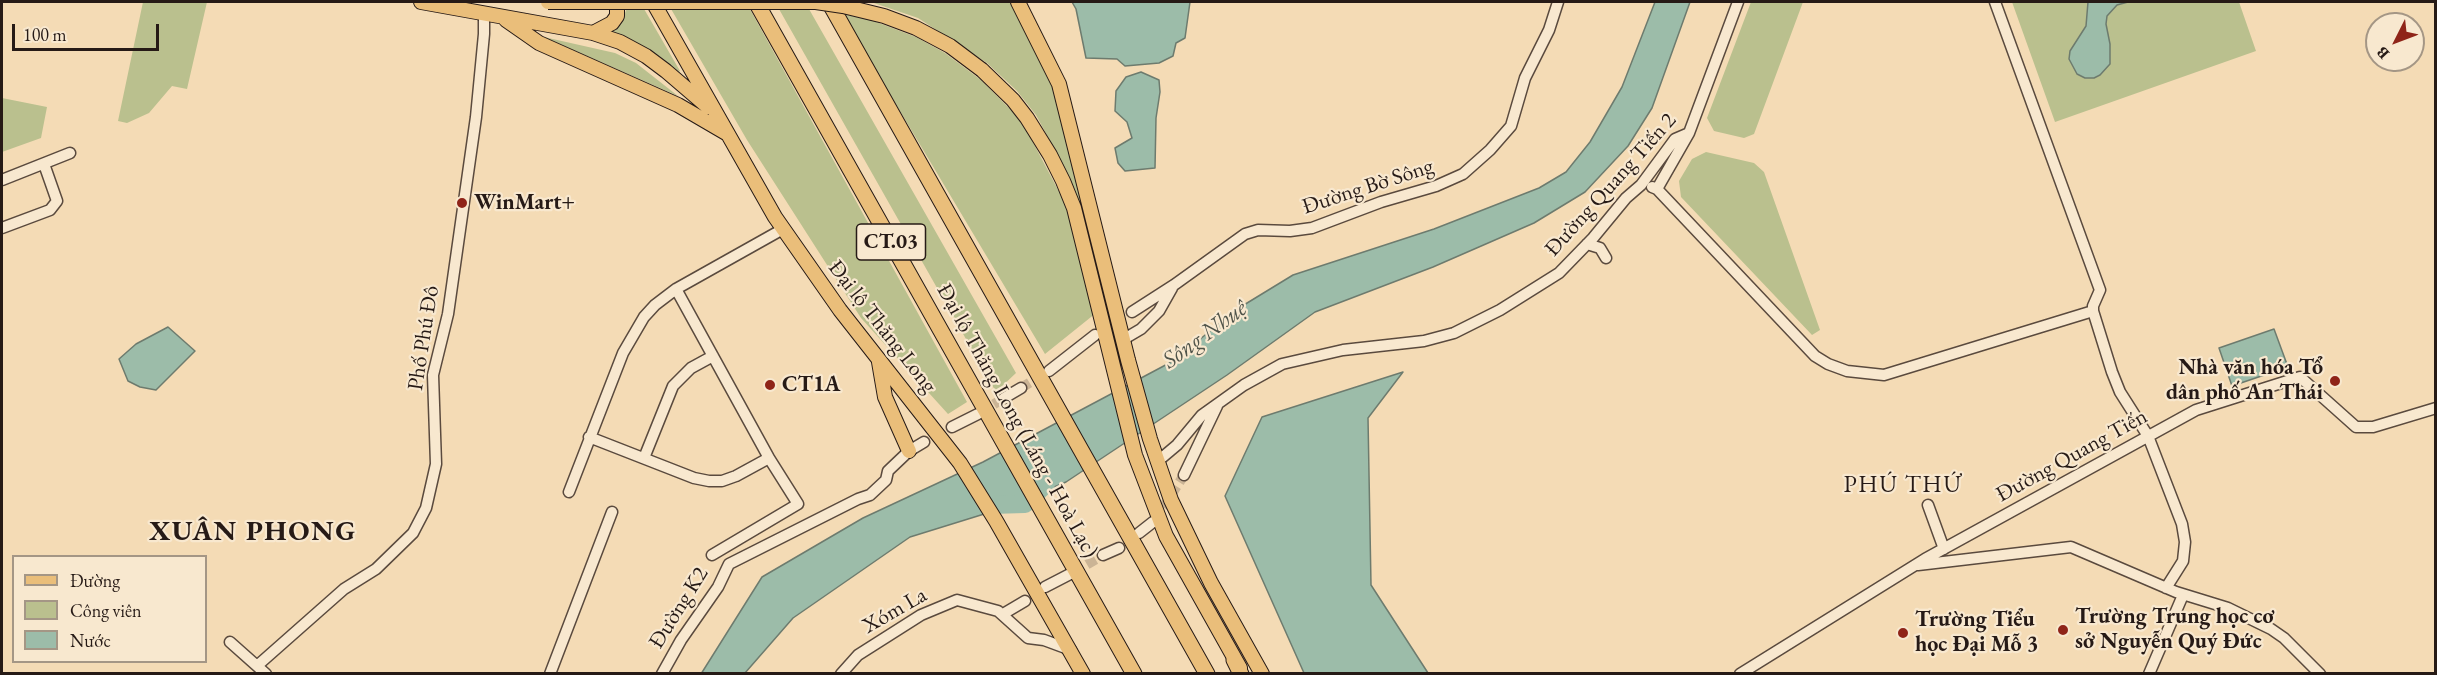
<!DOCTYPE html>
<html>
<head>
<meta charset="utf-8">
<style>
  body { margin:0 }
  #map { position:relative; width:2437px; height:675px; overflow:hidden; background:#f4dbb5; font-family:"EB Garamond",serif }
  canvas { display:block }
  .frame { position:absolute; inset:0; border:3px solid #261a16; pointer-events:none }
  .legend { position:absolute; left:12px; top:555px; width:195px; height:108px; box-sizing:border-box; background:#f8e8cf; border:2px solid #a49685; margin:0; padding:8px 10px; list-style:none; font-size:18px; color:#261a16 }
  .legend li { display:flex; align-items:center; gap:12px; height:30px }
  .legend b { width:30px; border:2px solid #a49685 }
  .north { position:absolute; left:2365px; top:12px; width:60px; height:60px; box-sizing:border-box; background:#f8e8cf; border:2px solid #a49685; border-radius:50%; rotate:228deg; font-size:16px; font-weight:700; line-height:24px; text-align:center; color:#261a16 }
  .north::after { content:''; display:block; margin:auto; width:21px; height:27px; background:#8f2418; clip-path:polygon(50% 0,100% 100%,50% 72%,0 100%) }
  .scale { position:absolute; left:12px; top:24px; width:147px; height:27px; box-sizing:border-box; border:3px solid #261a16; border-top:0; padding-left:8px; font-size:18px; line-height:21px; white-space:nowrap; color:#261a16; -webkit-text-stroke:4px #f8e8cf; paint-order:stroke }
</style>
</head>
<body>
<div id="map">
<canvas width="2437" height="675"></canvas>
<div class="frame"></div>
<ul class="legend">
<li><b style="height:8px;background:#eabe7a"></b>Đường</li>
<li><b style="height:16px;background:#bac08e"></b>Công viên</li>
<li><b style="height:16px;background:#9cbca9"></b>Nước</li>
</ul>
<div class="north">B</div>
<div class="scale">100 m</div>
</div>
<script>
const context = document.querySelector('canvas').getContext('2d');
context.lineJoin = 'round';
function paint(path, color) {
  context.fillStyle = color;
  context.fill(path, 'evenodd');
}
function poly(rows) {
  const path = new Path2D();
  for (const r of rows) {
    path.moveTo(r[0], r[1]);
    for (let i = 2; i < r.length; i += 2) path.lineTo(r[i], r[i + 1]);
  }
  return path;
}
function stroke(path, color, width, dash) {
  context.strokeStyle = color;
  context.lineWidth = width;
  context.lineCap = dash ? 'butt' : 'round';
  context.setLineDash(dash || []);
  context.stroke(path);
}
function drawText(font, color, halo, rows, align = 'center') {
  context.font = font + ' "EB Garamond",serif';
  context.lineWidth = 4.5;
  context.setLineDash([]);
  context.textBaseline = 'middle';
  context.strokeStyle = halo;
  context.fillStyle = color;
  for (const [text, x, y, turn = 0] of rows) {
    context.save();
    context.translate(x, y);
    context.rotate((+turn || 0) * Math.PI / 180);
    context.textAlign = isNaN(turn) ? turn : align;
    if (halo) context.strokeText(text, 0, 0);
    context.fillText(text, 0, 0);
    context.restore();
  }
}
paint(poly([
  [143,2,207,2,187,89,172,86,149,113,127,123,118,121],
  [640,2,680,71,679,72,659,56,643,46,608,32,622,20,628,6],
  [667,2,746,2,967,402,948,414,861,318,747,140],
  [775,2,805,2,1016,373,996,392],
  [871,2,1010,2,1021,18,1047,73,1056,97,1109,310,1070,178,1036,115,1017,91,987,63,918,18],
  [1751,2,1803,2,1754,134,1744,138,1714,131,1707,118],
  [2012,2,2239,2,2256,51,2055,122],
  [842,14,871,20,916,37,945,53,981,80,1013,112,1026,129,1066,205,1096,313,1045,354],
  [544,37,615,53,636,63,678,96],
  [2,98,47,107,41,138,2,152],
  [1706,152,1754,163,1764,172,1820,330,1812,335,1681,197,1679,181,1692,159]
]), '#bac08e');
const water = poly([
  [1072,2,1190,2,1185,38,1176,43,1173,56,1159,63,1125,66,1117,59,1086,58,1076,9,1072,2],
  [1655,2,1690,2,1652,108,1628,146,1585,192,1534,223,1433,267,1315,312,1227,375,1066,482,1010,506,910,537,793,618,745,673,701,674,762,577,863,518,983,462,1175,360,1234,311,1293,275,1434,229,1539,188,1566,172,1590,142,1622,87,1655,2],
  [2088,2,2128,2,2117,5,2107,16,2106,24,2110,44,2110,64,2100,75,2094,78,2085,78,2077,74,2069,59,2070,51,2086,26,2088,2],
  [1141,72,1159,80,1160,92,1156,118,1155,168,1125,171,1118,163,1115,148,1132,138,1127,122,1115,111,1116,91,1126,77,1141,72],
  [168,327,195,351,156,390,140,387,128,381,119,359,136,344,168,327],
  [2274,329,2288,367,2232,386,2219,348,2274,329],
  [1403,372,1368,418,1371,585,1428,673,1304,673,1225,496,1262,417,1403,372]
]);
paint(water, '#9cbca9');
stroke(water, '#6d7b6e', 1.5);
stroke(poly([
  [991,505,1025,504,1046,484]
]), '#9cbca9', 18);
stroke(poly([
  [1021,388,1044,374],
  [981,412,1004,398],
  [1155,520,1184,475],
  [1074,572,1103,555]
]), '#cbb495', 10, [10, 5]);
const minor = poly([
  [1995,2,2100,290,2093,306,2093,311,2112,372,2120,392,2148,436,2182,524,2185,542,2183,561,2166,588],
  [2,180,70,153],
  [1652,187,1657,189,1689,133,1738,2],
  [1657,189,1815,356,1828,364,1847,371,1884,375,2093,311],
  [2,228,50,210,57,201,44,164],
  [1587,244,1600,248,1606,258],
  [676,289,769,458,798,504,712,555],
  [1132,312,1174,285,1245,234,1258,230,1290,231,1312,228,1381,202,1436,186,1463,174,1490,150,1511,126,1525,78,1549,30,1558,2],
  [1124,339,1141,329,1159,311,1172,288],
  [1049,371,1095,335],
  [1004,398,1021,388],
  [952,427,978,414],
  [589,437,694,478,709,481,722,481,736,476,769,458],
  [644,458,673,386,691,368,713,356],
  [1158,461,1177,445,1202,415,1244,385,1282,364,1343,350,1424,341,1454,333,1500,310,1559,273,1593,238,1626,198,1641,185,1675,139,1689,133],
  [1184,475,1217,406],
  [569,492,623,353,644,317,655,305,676,289,783,229],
  [1928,505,1944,549],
  [1139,533,1153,522],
  [1103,555,1119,548],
  [1918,565,2071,547,2176,592,2228,608,2271,629,2284,638,2320,674],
  [1045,587,1074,572],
  [1003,614,1025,601],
  [230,642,266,674],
  [258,665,344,589,376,569,413,533,426,508,436,464,433,375,448,314,476,117,484,34,484,13],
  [550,674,612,512],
  [662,674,681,640,718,587,729,564,858,499,870,495,886,480,888,471,909,451,924,442],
  [841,674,858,655,921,615,957,600,998,611,1028,638,1044,640,1071,650],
  [1740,674,1925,559,2196,410,2300,377,2356,427,2373,427,2436,408],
  [2149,674,2183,595]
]);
const major = poly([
  [421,2,593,33,620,42,646,56,666,71,708,107],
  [653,2,775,217,840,310,960,463,996,521,1083,674],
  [1018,2,1059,84,1128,360,1150,439,1171,500,1211,583,1262,674],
  [506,20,539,43,678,105,726,133],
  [593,33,612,23,617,16,617,2],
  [982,70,1013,100,1027,118,1050,155,1063,181,1074,208,1135,455,1166,536,1240,668],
  [879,362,885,397,909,451]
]);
const highway = poly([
  [756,2,1134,674],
  [829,2,1207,674],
  [1234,660,1241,674]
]);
stroke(minor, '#5a4a3e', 13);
stroke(major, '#261a16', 16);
stroke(highway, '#261a16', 17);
stroke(minor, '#f8e8cf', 10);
stroke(major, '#eabe7a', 14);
stroke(highway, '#eabe7a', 15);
const majorBridge = poly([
  [548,2,816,2,843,6,884,16,916,28,950,46,982,70]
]);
stroke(majorBridge, '#261a16', 16, []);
stroke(majorBridge, '#eabe7a', 14);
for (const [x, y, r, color] of [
  [462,203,6,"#8f2418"],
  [2335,381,6,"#8f2418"],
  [770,385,6,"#8f2418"],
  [2063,630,6,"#8f2418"],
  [1903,633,6,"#8f2418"]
]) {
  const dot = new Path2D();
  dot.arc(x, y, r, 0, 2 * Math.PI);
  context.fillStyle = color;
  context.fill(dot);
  stroke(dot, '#f8e8cf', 2);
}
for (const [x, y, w] of [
  [891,242,69]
]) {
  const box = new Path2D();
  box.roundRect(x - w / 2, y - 18, w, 36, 4.5);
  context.fillStyle = '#f8e8cf';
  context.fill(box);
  stroke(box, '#261a16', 1.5);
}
drawText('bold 21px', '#261a16', null, [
  ["CT.03",891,242]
]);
drawText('22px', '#261a16', '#f8e8cf', [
  ["Đường Quang Tiến 2",1611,185,-48],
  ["Đường Bờ Sông",1368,187,-18],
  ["Đại lộ Thăng Long",882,327,52],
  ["Phố Phú Đô",424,338,-81],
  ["Đại lộ Thăng Long (Láng - Hoà Lạc)",1017,421,61],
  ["Đường Quang Tiến",2072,456,-29],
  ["Đường K2",679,608,-58],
  ["Xóm La",895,611,-30]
]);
drawText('bold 22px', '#261a16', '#f8e8cf', [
  ["WinMart+",474,203],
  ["Nhà văn hóa Tổ",2323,368,"right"],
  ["dân phố An Thái",2323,393,"right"],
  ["CT1A",782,385],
  ["Trường Trung học cơ",2075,617],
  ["sở Nguyễn Quý Đức",2075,642],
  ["Trường Tiểu",1915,620],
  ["học Đại Mỗ 3",1915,645]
], 'left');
drawText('italic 24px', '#4f5349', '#f8e8cf', [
  ["Sông Nhuệ",1205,335,-36]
]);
context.letterSpacing = '1.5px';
drawText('24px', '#261a16', '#f8e8cf', [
  ["PHÚ THỨ",1903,485]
]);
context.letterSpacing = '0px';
context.letterSpacing = '1.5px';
drawText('bold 28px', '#261a16', '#f8e8cf', [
  ["XUÂN PHONG",253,532]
]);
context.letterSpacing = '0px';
</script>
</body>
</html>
